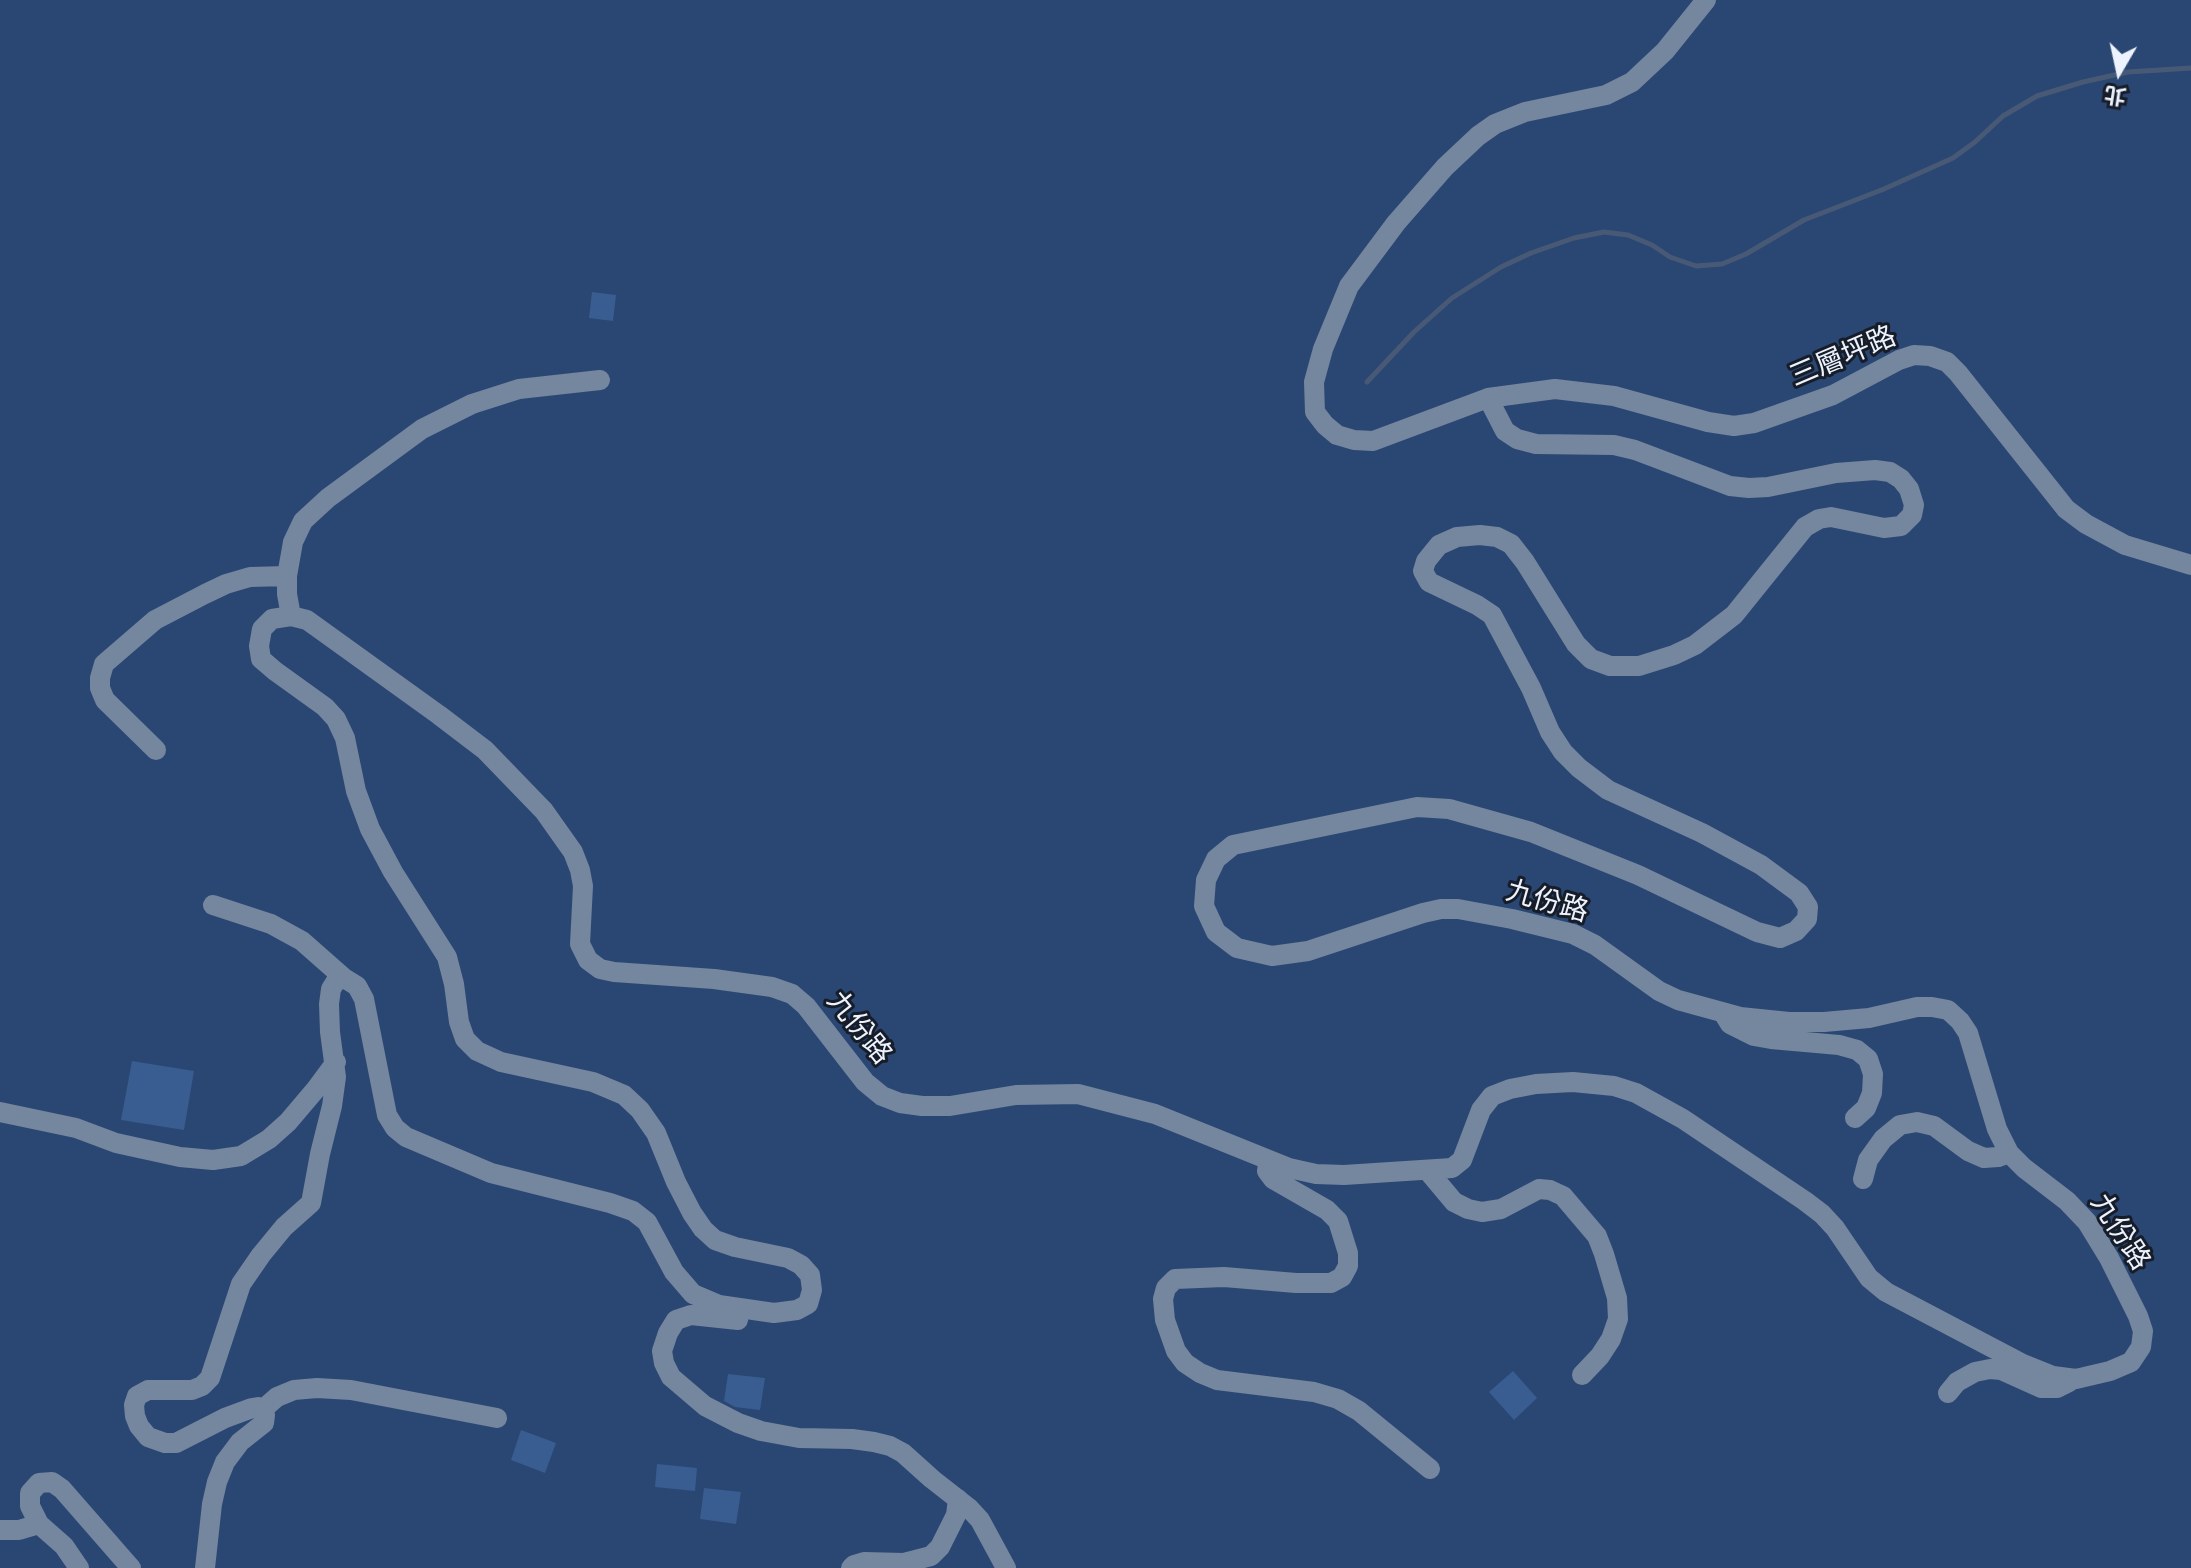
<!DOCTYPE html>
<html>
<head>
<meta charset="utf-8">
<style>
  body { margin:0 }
  #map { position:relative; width:2191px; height:1568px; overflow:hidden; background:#26364e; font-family:"IBM Plex Serif","Noto Sans TC",serif }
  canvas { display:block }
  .north { position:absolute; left:2079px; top:32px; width:80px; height:80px; -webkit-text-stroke:6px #161d29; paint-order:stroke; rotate:189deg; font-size:22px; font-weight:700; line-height:32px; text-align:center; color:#edf3fd }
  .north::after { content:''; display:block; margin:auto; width:28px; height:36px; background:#edf3fd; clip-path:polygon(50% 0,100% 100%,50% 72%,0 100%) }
</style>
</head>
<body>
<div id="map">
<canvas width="2191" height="1568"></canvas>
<div class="north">北</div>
</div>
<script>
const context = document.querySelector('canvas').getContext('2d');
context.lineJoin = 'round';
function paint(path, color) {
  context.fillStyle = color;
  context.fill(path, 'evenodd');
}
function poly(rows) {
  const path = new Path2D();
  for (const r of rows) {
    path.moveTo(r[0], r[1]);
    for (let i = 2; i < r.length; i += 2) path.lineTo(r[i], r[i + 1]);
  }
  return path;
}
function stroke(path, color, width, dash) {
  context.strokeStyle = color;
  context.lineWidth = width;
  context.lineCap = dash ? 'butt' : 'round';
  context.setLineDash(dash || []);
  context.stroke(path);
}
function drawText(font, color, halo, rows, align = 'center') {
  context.font = font + ' "IBM Plex Serif","Noto Sans TC",serif';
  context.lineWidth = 6;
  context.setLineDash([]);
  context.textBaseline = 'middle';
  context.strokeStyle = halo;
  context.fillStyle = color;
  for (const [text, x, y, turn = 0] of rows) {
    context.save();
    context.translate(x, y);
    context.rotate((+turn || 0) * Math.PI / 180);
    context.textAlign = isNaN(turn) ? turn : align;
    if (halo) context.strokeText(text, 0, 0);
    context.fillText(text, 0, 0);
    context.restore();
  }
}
paint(poly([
  [0,0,2191,0,2191,1568,0,1568]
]), '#2a4773');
stroke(poly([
  [1367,382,1414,332,1452,298,1501,267,1531,253,1574,238,1604,232,1628,235,1652,245,1670,257,1696,266,1722,264,1746,254,1804,220,1884,189,1953,158,1975,142,2003,116,2037,96,2083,82,2128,72,2191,68]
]), '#485976', 5);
paint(poly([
  [592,292,616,295,613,321,589,318],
  [132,1061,194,1071,184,1130,121,1120],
  [1513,1371,1537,1398,1514,1420,1489,1392],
  [728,1374,765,1378,760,1410,735,1407,724,1401],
  [521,1430,556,1443,545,1473,511,1460],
  [657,1464,697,1468,695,1491,655,1487],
  [704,1488,741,1492,736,1524,700,1519]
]), '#395c91');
stroke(poly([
  [1706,0,1665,51,1632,82,1606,95,1525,112,1495,124,1478,136,1445,167,1396,223,1349,286,1323,349,1314,382,1315,412,1325,425,1337,435,1354,440,1373,441,1488,398,1555,389,1614,396,1708,422,1734,426,1754,423,1833,395,1899,360,1914,355,1930,356,1947,362,1958,373,2066,509,2086,524,2125,545,2191,565],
  [291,616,287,594,287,576,293,542,303,521,328,498,422,429,472,404,519,389,600,380],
  [156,750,105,700,100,688,100,678,104,664,155,620,205,594,226,584,250,577,287,576],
  [213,905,271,924,302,941,344,978],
  [1725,1016,1730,1024,1754,1036,1771,1039,1839,1045,1857,1050,1868,1059,1873,1074,1872,1093,1866,1108,1855,1118],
  [0,1112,76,1128,116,1143,180,1157,213,1160,241,1156,269,1139,288,1122,316,1089,336,1062],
  [1269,1160,1267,1171,1273,1179,1327,1210,1338,1221,1348,1253,1348,1266,1342,1277,1331,1283,1296,1283,1224,1277,1175,1279,1166,1288,1163,1299,1165,1320,1176,1351,1185,1363,1200,1373,1217,1380,1314,1392,1338,1399,1359,1411,1430,1469],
  [1428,1171,1454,1202,1468,1209,1482,1212,1501,1209,1539,1189,1550,1190,1563,1196,1597,1236,1604,1254,1617,1298,1618,1319,1611,1339,1600,1356,1582,1375],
  [1863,1179,1868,1160,1883,1139,1900,1125,1917,1122,1934,1126,1968,1151,1984,1158,1998,1157,2009,1153],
  [738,1320,691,1315,676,1320,668,1333,662,1351,664,1363,671,1377,705,1406,738,1423,761,1431,799,1438,852,1439,874,1442,890,1446,903,1453,932,1479,969,1508,980,1520,1006,1568],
  [1948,1393,1957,1382,1975,1372,1990,1369,2001,1370,2041,1388,2057,1388,2069,1382],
  [262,1410,277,1397,294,1390,317,1388,351,1390,497,1418],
  [0,1530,19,1530,39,1524],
  [79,1568,64,1546,39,1524,30,1506,30,1493,39,1483,52,1482,62,1489,131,1568],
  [205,1568,212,1504,217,1482,225,1462,240,1442,264,1423,265,1415,258,1407,252,1408,225,1418,176,1443,165,1443,148,1437,139,1426,135,1416,134,1405,137,1396,148,1390,192,1390,202,1386,210,1378,241,1284,261,1255,284,1227,311,1203,320,1154,332,1106,336,1077,330,1032,329,1004,331,989,336,981,344,978,357,986,364,999,387,1115,395,1128,406,1137,491,1173,610,1203,633,1211,647,1222,674,1272,693,1294,719,1305,774,1313,797,1310,808,1304,812,1290,810,1275,801,1265,788,1258,735,1247,715,1240,703,1229,692,1213,676,1182,656,1133,640,1110,624,1095,593,1082,501,1062,477,1051,465,1039,459,1022,454,984,447,957,393,872,370,829,356,791,345,738,336,719,325,707,275,671,261,659,259,646,262,629,272,619,291,616,307,620,439,715,485,750,544,811,573,852,580,870,583,886,580,944,588,960,600,969,614,972,714,979,772,987,792,994,806,1006,865,1082,882,1096,900,1103,922,1106,950,1106,1016,1095,1078,1094,1155,1114,1289,1168,1316,1174,1344,1175,1452,1168,1462,1160,1481,1110,1492,1096,1510,1089,1536,1084,1573,1082,1614,1086,1636,1093,1683,1119,1805,1201,1822,1214,1835,1228,1869,1278,1886,1292,2023,1364,2053,1376,2076,1379,2110,1371,2131,1362,2141,1347,2143,1331,2138,1316,2109,1258,2087,1222,2067,1201,2024,1168,2009,1153,1997,1129,1968,1033,1960,1021,1948,1010,1932,1007,1917,1007,1869,1018,1824,1022,1789,1022,1740,1017,1678,1000,1659,991,1595,945,1573,934,1512,919,1458,909,1441,909,1423,913,1308,951,1272,956,1237,948,1216,932,1204,906,1206,880,1216,859,1233,845,1417,807,1449,809,1531,832,1638,875,1757,932,1780,938,1796,931,1807,919,1808,907,1799,893,1761,865,1702,833,1608,790,1579,768,1563,752,1550,732,1531,688,1492,615,1477,605,1429,582,1423,571,1426,561,1439,545,1457,537,1480,535,1497,537,1511,544,1525,562,1576,644,1591,659,1610,666,1639,666,1674,655,1695,645,1734,615,1805,527,1819,519,1831,517,1884,528,1901,526,1912,515,1914,505,1909,489,1901,479,1890,472,1875,470,1836,473,1768,487,1749,488,1730,486,1635,450,1614,445,1536,444,1517,439,1505,431,1488,398],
  [851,1568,854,1565,864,1562,904,1563,931,1556,940,1547,956,1515,958,1499]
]), '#75869f', 20);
drawText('28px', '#edf3fd', '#161d29', [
  ["三層坪路",1843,357,-23],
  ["九份路",1547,902,16],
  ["九份路",859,1028,51],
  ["九份路",2120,1232,57]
]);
</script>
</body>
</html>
